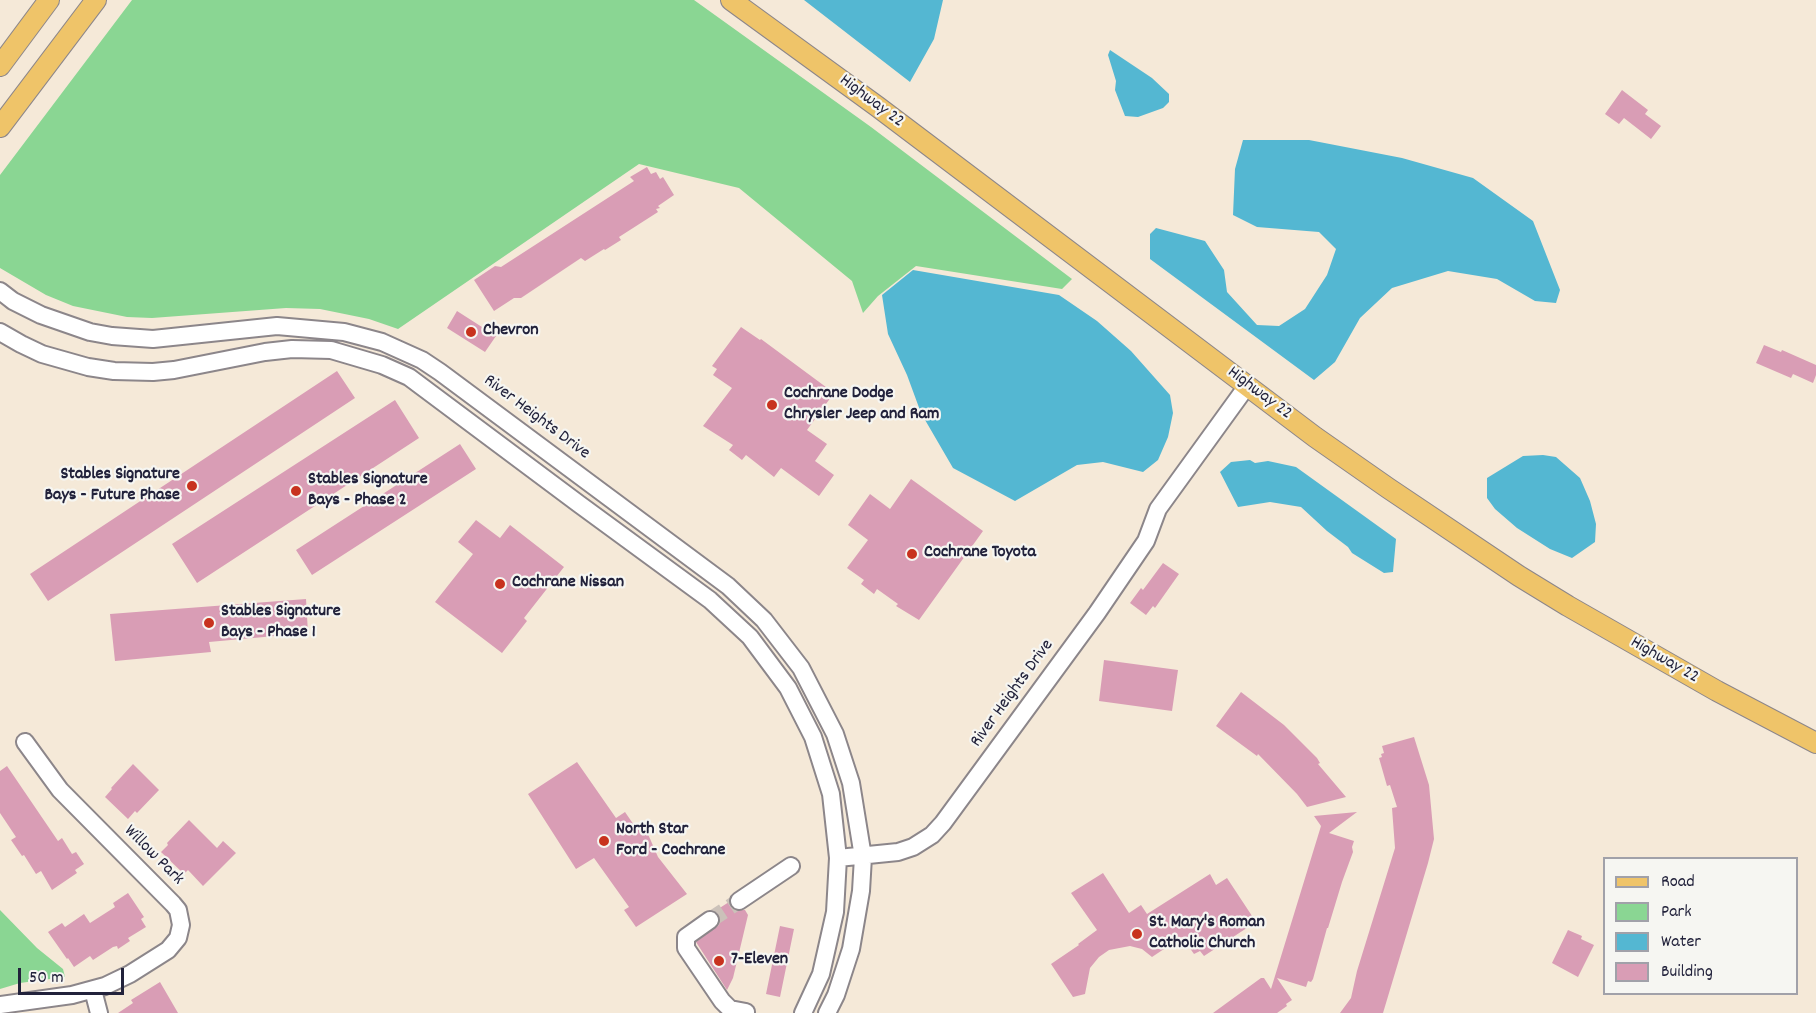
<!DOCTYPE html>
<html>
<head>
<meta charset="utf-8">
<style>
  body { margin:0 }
  #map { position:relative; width:1816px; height:1013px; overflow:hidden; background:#f5e9d8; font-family:Dekko,sans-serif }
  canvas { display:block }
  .legend { position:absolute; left:1603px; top:857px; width:195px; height:138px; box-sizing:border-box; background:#f6f6f2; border:2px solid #a1a1a9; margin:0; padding:8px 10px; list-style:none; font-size:18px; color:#22223b }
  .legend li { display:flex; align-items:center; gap:12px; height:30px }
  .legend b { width:30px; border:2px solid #a1a1a9 }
  .scale { position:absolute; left:18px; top:968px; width:106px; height:27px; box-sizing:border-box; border:3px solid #22223b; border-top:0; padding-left:8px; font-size:18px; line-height:21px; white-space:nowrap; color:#22223b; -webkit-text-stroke:4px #f6f6f2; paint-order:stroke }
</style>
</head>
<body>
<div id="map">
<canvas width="1816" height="1013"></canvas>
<ul class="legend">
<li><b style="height:8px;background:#efc469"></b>Road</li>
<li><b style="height:16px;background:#8ad693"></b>Park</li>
<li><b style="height:16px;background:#54b7d2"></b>Water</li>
<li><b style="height:16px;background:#d99db5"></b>Building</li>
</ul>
<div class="scale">50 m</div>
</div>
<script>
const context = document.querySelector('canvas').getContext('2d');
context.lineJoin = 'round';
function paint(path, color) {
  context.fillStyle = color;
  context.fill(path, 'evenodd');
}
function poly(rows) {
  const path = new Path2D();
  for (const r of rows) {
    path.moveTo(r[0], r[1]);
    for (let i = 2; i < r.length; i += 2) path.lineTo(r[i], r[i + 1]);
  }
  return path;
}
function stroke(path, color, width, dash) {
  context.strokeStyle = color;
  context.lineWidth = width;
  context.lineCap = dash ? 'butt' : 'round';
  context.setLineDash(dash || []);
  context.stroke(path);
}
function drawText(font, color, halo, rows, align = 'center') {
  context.font = font + ' Dekko,sans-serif';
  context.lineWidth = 4.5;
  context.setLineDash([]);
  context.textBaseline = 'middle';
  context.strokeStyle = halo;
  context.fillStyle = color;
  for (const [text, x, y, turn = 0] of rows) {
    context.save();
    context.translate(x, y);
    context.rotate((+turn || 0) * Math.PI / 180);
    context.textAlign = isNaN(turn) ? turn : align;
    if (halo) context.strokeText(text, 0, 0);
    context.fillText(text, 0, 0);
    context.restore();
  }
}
paint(poly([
  [132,0,694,0,871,127,1072,279,1062,289,916,266,878,296,863,313,852,281,739,188,639,164,398,329,369,319,320,309,286,308,152,318,127,317,73,306,46,295,0,268,0,175],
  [0,910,37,948,63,969,65,977,20,983,0,989]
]), '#8ad693');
paint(poly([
  [804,0,943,0,934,39,910,82],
  [1110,50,1152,78,1169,94,1169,102,1163,108,1138,117,1125,116,1115,90,1116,81,1108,55],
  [1243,140,1309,140,1402,158,1473,178,1533,221,1560,290,1556,303,1535,301,1497,279,1448,271,1392,288,1360,318,1335,362,1314,380,1150,259,1150,234,1156,228,1205,241,1224,270,1227,292,1257,325,1279,326,1305,309,1327,275,1336,249,1319,232,1257,227,1233,215,1235,169],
  [913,270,1059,295,1097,321,1131,351,1170,395,1173,413,1168,437,1158,460,1143,472,1103,462,1077,465,1015,501,953,468,921,413,907,375,888,334,882,295],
  [1543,455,1556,457,1580,478,1590,501,1596,524,1595,542,1572,558,1550,549,1517,528,1495,509,1487,498,1487,478,1523,456],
  [1250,460,1255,463,1268,461,1296,467,1396,539,1393,572,1384,573,1352,553,1348,547,1327,531,1301,507,1270,502,1238,507,1220,472,1231,462]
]), '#54b7d2');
paint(poly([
  [1622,90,1648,110,1645,114,1661,126,1651,139,1624,118,1619,124,1605,114],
  [647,167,651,174,656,172,660,179,663,177,674,195,658,206,660,208,656,209,658,212,619,237,621,240,605,250,604,249,585,261,581,258,521,298,514,298,494,311,474,280,495,266,501,267,634,181,630,177],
  [457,311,496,336,485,352,447,328],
  [741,327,760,340,761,339,834,393,807,430,827,444,815,461,834,475,819,496,781,468,774,477,746,455,742,460,729,450,733,445,703,426,732,388,713,375,717,369,712,366],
  [1764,345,1781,352,1782,350,1816,365,1816,375,1813,383,1793,374,1791,378,1756,363],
  [337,371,355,398,48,601,30,574],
  [395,400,419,438,197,583,172,544],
  [460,444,476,469,312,575,296,550],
  [911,479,983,531,919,620,896,606,898,604,877,589,874,594,861,584,864,580,847,568,868,540,848,525,870,494,890,509],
  [476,520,500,538,510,525,564,567,524,618,527,621,502,653,435,602,473,554,458,542],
  [1163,563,1179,574,1155,608,1153,606,1146,615,1130,603,1141,588,1143,590],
  [306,599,308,633,209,642,211,652,115,661,110,614],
  [1104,660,1178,670,1172,711,1099,701],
  [1241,692,1284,725,1317,758,1320,763,1318,764,1346,797,1307,807,1297,794,1258,754,1257,756,1216,726],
  [1414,737,1429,785,1434,839,1428,863,1383,1013,1340,1013,1351,998,1357,971,1395,848,1392,808,1397,807,1390,785,1387,786,1379,758,1382,757,1381,754,1384,753,1382,746],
  [577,762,616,818,625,812,636,828,644,825,658,857,687,894,636,927,624,910,629,907,594,858,576,869,528,794],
  [133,764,159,790,137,813,135,811,128,819,105,797,112,789,111,788],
  [7,766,58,841,62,838,72,854,76,852,84,864,75,870,77,873,52,890,41,871,36,874,24,855,22,856,11,840,16,837,0,813,0,771],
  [1357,812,1329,833,1354,841,1352,847,1353,852,1342,882,1328,928,1327,928,1313,979,1311,982,1308,981,1306,987,1277,978,1292,1000,1286,1004,1287,1006,1277,1013,1213,1013,1261,978,1264,978,1271,989,1321,826,1314,816],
  [189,820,217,848,223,841,236,853,203,886,188,870,184,874,161,852,168,845,167,843],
  [1103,873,1129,913,1141,905,1147,914,1210,874,1216,885,1227,878,1256,922,1204,956,1200,951,1194,954,1182,937,1152,957,1142,949,1130,946,1109,950,1099,957,1090,968,1085,994,1073,997,1051,964,1079,945,1078,944,1097,930,1071,893],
  [128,893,144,917,141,919,146,927,128,938,130,941,118,949,117,946,113,947,93,960,90,956,74,967,68,958,67,959,48,932,62,923,65,927,84,914,90,923,115,907,113,903],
  [729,902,734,910,745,910,748,915,733,978,727,990,696,942,719,925,720,918,715,911],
  [780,926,794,929,780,997,766,994],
  [1568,930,1582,936,1581,939,1594,945,1578,977,1552,963],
  [160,982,178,1013,118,1013,133,1003,131,1000]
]), '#d99db5');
stroke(poly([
  [710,920,739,901]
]), '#cbc1b9', 16, [16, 8]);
const minor = poly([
  [0,291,13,301,41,315,90,332,112,336,153,339,277,326,344,332,382,342,422,360,440,372,728,586,764,620,801,668,835,734,851,783,863,857,861,891,851,949,836,995,827,1013],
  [0,332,21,344,42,354,88,367,114,371,153,372,174,370,265,352,292,349,331,350,382,365,409,377,421,386,579,504,710,600,750,637,788,688,813,737,831,794,838,858,835,912,821,974,803,1013],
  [838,858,898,852,913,847,932,835,943,823,1097,613,1146,541,1158,509,1247,386],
  [739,901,791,866],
  [710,920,686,937,686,948,722,1001,730,1009,746,1012],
  [93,990,99,1013],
  [0,1005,72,995,105,986,130,974,168,950,178,938,181,925,178,910,173,904,60,790,25,742]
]);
const major = poly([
  [731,0,878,107,1315,437,1388,488,1519,576,1568,606,1717,691,1816,743],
  [0,66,49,0],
  [0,127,96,0]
]);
stroke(minor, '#8c868a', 20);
stroke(major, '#8c868a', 22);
stroke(minor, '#fff', 16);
stroke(major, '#efc469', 20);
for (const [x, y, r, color] of [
  [471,332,6,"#c8321e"],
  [772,405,6,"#c8321e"],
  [192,486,6,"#c8321e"],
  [296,491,6,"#c8321e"],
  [912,554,6,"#c8321e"],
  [500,584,6,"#c8321e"],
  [209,623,6,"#c8321e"],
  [604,841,6,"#c8321e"],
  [1137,934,6,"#c8321e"],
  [719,961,6,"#c8321e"]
]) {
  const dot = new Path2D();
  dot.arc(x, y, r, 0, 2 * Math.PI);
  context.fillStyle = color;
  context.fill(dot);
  stroke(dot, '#f6f6f2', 2);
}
drawText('18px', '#22223b', '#f6f6f2', [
  ["Highway 22",871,102,37],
  ["Highway 22",1259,394,37],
  ["River Heights Drive",536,418,37],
  ["Highway 22",1664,661,30],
  ["River Heights Drive",1013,694,-54],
  ["Willow Park",153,856,45]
]);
drawText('bold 18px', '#22223b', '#f6f6f2', [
  ["Chevron",483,332],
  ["Cochrane Dodge",784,395],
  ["Chrysler Jeep and Ram",784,416],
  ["Stables Signature",180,476,"right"],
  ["Bays - Future Phase",180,497,"right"],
  ["Stables Signature",308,481],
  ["Bays - Phase 2",308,502],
  ["Cochrane Toyota",924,554],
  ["Cochrane Nissan",512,584],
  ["Stables Signature",221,613],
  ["Bays - Phase 1",221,634],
  ["North Star",616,831],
  ["Ford - Cochrane",616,852],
  ["St. Mary's Roman",1149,924],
  ["Catholic Church",1149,945],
  ["7-Eleven",731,961]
], 'left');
</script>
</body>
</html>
